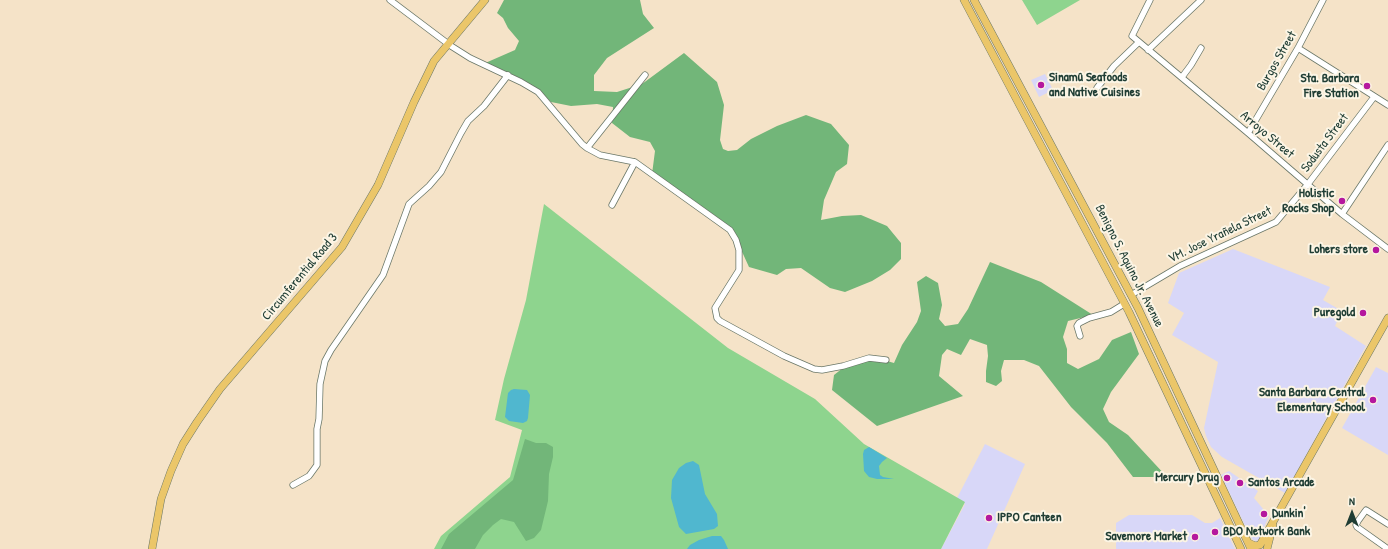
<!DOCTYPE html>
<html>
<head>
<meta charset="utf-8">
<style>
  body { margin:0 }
  #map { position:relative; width:1388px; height:549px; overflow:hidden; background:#f5e3c8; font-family:"Patrick Hand",sans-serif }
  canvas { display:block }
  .north { position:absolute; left:1332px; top:493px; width:40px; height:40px; -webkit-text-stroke:3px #fcf5e5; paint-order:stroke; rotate:0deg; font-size:11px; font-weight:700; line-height:16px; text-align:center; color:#1f3d34 }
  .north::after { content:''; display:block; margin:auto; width:14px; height:18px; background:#1f3d34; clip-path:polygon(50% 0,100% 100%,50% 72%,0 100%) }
</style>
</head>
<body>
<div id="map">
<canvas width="1388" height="549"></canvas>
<div class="north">N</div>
</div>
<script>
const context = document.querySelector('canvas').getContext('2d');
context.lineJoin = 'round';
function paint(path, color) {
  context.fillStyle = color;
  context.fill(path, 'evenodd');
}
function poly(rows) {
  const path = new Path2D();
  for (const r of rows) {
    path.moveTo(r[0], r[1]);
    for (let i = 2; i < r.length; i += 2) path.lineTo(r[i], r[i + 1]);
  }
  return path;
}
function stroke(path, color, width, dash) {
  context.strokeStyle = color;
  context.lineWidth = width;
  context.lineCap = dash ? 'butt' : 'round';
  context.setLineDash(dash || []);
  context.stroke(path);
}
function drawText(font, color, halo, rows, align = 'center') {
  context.font = font + ' "Patrick Hand",sans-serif';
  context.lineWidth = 4;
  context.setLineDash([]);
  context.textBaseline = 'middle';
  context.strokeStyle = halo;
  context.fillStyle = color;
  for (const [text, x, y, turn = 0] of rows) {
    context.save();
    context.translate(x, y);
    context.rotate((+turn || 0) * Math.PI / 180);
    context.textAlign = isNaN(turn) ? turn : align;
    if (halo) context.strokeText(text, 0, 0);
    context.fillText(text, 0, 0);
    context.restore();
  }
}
paint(poly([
  [1045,74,1053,90,1039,97,1031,80],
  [1233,249,1330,287,1323,300,1342,311,1335,326,1366,346,1285,493,1222,457,1211,447,1206,436,1204,428,1218,362,1172,335,1184,313,1168,303,1179,273],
  [1376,367,1388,373,1388,455,1342,428],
  [985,444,1025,464,987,549,941,549,965,504,956,500],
  [1229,471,1258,491,1254,498,1269,516,1259,539,1256,541,1253,540,1250,536,1221,475],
  [1129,515,1192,515,1205,523,1212,523,1220,518,1235,549,1116,549,1116,523]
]), '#d8d7f8');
paint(poly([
  [1022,0,1080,0,1037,25],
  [544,204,728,348,815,399,864,444,965,502,941,549,434,549,441,536,510,477,522,430,495,420,504,379,526,300]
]), '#8ed48e');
paint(poly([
  [504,0,640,0,643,14,654,28,607,58,594,75,594,91,617,92,642,84,684,53,717,82,724,105,720,140,723,149,728,151,737,150,751,139,777,126,806,115,831,124,849,145,847,164,836,172,824,200,821,220,842,216,861,215,887,226,901,243,901,259,890,270,872,281,845,292,830,288,801,268,786,269,777,275,749,267,733,232,652,174,655,151,650,142,630,137,612,123,613,107,597,104,571,106,551,102,538,89,483,64,515,50,519,41,508,28,503,18,497,13],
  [990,262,1041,282,1093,315,1068,321,1063,337,1067,349,1067,363,1078,369,1099,359,1112,340,1131,332,1139,354,1111,392,1103,409,1109,422,1128,435,1167,477,1133,477,1107,443,1071,407,1039,366,1024,360,1004,360,1001,371,1002,381,996,386,986,382,986,371,988,356,987,345,970,339,961,355,947,349,942,355,939,376,963,396,877,426,832,390,834,375,848,364,873,357,894,363,902,345,917,322,921,311,917,282,926,276,938,283,942,305,939,319,945,326,958,324,968,309],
  [525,439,536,443,546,443,553,447,553,457,549,474,548,501,541,530,534,538,526,541,514,522,501,519,493,525,483,535,475,549,441,549,449,534,513,480]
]), '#72b679');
paint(poly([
  [514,389,527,390,530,395,528,418,527,421,523,423,509,421,505,417,508,393,511,390],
  [869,447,887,458,882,462,879,466,880,475,883,477,894,479,877,479,869,477,864,471,863,454,864,450],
  [693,461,699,465,705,494,717,514,718,526,714,529,686,534,679,527,671,498,672,480,679,468,686,463],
  [712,536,721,536,724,540,728,549,687,549,690,545,699,540]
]), '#50b7cf');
const minor = poly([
  [390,0,451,46,470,58,521,82,538,92,582,144,587,148,600,155,635,162,730,230,736,240,739,250,739,270,715,308,717,318,720,321,784,356,814,369,822,370,843,366,869,358,886,360],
  [1150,0,1132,36,1248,133,1342,214,1388,249],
  [1298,48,1388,105],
  [1148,50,1201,0],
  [1182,77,1191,65,1201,48],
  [1097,88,1114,66,1139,42],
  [1248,133,1298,48,1323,0],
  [587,148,645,75],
  [612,205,635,162],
  [1342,214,1388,145],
  [1131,295,1180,266,1276,222,1308,184,1374,97],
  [1080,336,1077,326,1079,323,1089,318,1111,312,1124,304],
  [293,485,309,476,317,465,317,429,319,419,320,384,325,361,331,350,383,275,409,204,429,186,441,172,461,133,468,121,484,106,508,75],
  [1388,524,1366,510,1358,521,1356,525,1357,527,1388,549]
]);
const major = poly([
  [964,0,1129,312,1241,549],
  [974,0,1138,308,1251,549],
  [1249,543,1255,546,1260,545,1388,318],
  [152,549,161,499,171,471,183,444,197,422,220,389,342,247,378,185,414,102,434,61,485,0],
  [1267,549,1273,525]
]);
stroke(minor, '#6a7768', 7);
stroke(major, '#6a7768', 8);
stroke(minor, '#fff', 5.5);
stroke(major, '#ebc669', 7);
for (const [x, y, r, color] of [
  [1041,85,4,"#b5179e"],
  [1367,86,4,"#b5179e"],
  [1342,201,4,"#b5179e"],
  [1376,250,4,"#b5179e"],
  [1363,313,4,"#b5179e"],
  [1373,400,4,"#b5179e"],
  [1227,478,4,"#b5179e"],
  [1240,483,4,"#b5179e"],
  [1264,514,4,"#b5179e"],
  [989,518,4,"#b5179e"],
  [1215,532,4,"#b5179e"],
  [1195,537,4,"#b5179e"]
]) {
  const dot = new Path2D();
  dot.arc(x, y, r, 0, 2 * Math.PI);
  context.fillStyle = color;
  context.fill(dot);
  stroke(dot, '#fcf5e5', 1.5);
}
drawText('13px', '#1f3d34', '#fcf5e5', [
  ["Burgos Street",1277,61,-60],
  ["Arroyo Street",1267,135,40],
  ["Sodusta Street",1325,143,-53],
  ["VM. Jose Yrañela Street",1220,235,-26],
  ["Benigno S. Aquino Jr. Avenue",1129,266,63],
  ["Circumferential Road 3",300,277,-50]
]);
drawText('bold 13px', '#1f3d34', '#fcf5e5', [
  ["Sinamû Seafoods",1049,78,"left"],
  ["and Native Cuisines",1049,93,"left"],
  ["Sta. Barbara",1359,79],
  ["Fire Station",1359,94],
  ["Holistic",1334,194],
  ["Rocks Shop",1334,209],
  ["Lohers store",1368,250],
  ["Puregold",1355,313],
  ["Santa Barbara Central",1365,393],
  ["Elementary School",1365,408],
  ["Mercury Drug",1219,478],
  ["Santos Arcade",1248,483,"left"],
  ["Dunkin'",1272,514,"left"],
  ["IPPO Canteen",997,518,"left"],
  ["BDO Network Bank",1223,532,"left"],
  ["Savemore Market",1187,537]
], 'right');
</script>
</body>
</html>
